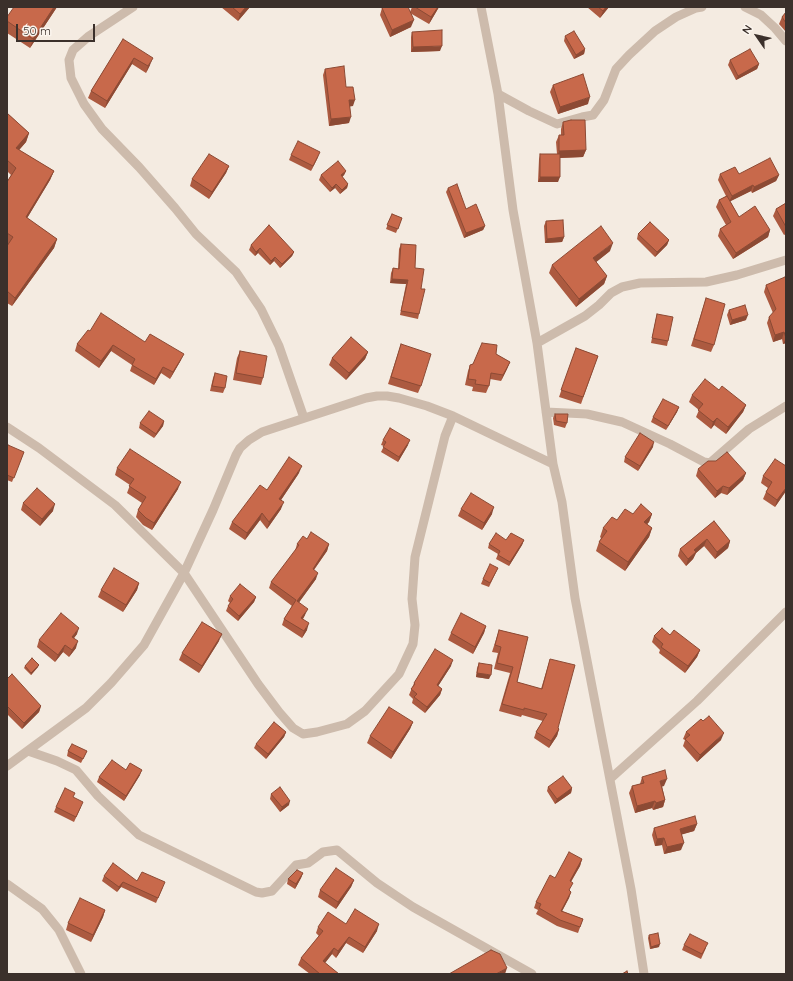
<!DOCTYPE html>
<html>
<head>
<meta charset="utf-8">
<style>
  body { margin:0 }
  #map { position:relative; width:793px; height:981px; overflow:hidden; background:#f4ebe1; font-family:Quicksand,sans-serif }
  canvas { display:block }
  .frame { position:absolute; inset:0; border:8px solid #3b302b; pointer-events:none }
  .north { position:absolute; left:737px; top:16px; width:40px; height:40px; -webkit-text-stroke:3px #fbf5ee; paint-order:stroke; rotate:304deg; font-size:11px; font-weight:700; line-height:16px; text-align:center; color:#3b302b }
  .north::after { content:''; display:block; margin:auto; width:14px; height:18px; background:#3b302b; clip-path:polygon(50% 0,100% 100%,50% 72%,0 100%) }
  .scale { position:absolute; left:16px; top:24px; width:79px; height:18px; box-sizing:border-box; border:2px solid #3b302b; border-top:0; padding-left:5px; font-size:12px; line-height:14px; white-space:nowrap; color:#3b302b; -webkit-text-stroke:3px #fbf5ee; paint-order:stroke }
</style>
</head>
<body>
<div id="map">
<canvas width="793" height="981"></canvas>
<div class="frame"></div>
<div class="north">N</div>
<div class="scale">50 m</div>
</div>
<script>
const context = document.querySelector('canvas').getContext('2d');
context.lineJoin = 'round';
function poly(rows) {
  const path = new Path2D();
  for (const r of rows) {
    path.moveTo(r[0], r[1]);
    for (let i = 2; i < r.length; i += 2) path.lineTo(r[i], r[i + 1]);
  }
  return path;
}
function stroke(path, color, width, dash) {
  context.strokeStyle = color;
  context.lineWidth = width;
  context.lineCap = dash ? 'butt' : 'round';
  context.setLineDash(dash || []);
  context.stroke(path);
}
function paint(path, color) {
  context.fillStyle = color;
  context.fill(path, 'evenodd');
}
stroke(poly([
  [133,7,89,36,73,50,69,60,71,78,84,104,102,129,139,167,175,208,196,234,236,272,261,309,279,346,304,418],
  [481,7,498,94,513,210,537,343,553,464,562,502,575,598,631,889,644,974],
  [745,7,761,15,775,28,786,41],
  [498,94,529,111,557,124,582,117,593,115,604,100,616,69,629,55,655,31,676,17,696,8,702,7],
  [537,343,585,316,599,305,611,293,622,287,640,283,706,282,737,275,786,260],
  [546,412,587,414,622,422,670,444,704,462,710,463,749,429,786,406],
  [7,427,39,448,115,505,184,573,258,684,279,712,293,728,303,734,317,732,347,724,365,711,399,674,413,644,415,625,412,599,415,557,445,436,453,416],
  [28,751,57,761,76,770,98,796,139,835,256,892,262,893,272,891,296,865,308,863,323,852,337,850,377,883,413,907,532,974],
  [7,766,86,708,111,683,144,645,184,573,213,510,236,455,240,448,249,440,262,432,366,398,377,396,387,396,399,398,427,406,453,416,553,464],
  [610,779,697,701,786,612],
  [7,884,42,909,59,930,81,974]
]), '#cdbbac', 9);
paint(poly([
  [57,7,30,48,7,33,7,17],
  [221,7,250,7,238,21],
  [412,7,439,7,429,24,410,13,411,27,390,37,380,15,382,8,410,12],
  [587,7,609,7,600,18],
  [786,13,786,32,779,24,782,17],
  [412,32,440,51,411,52,411,37],
  [565,36,585,49,584,54,574,59,564,41],
  [123,39,150,65,146,73,132,64,105,108,88,98,91,91],
  [730,60,759,64,757,69,736,80,728,65],
  [325,69,346,87,353,106,350,106,349,123,329,126,323,75],
  [553,85,588,104,558,114,550,92],
  [7,113,29,133,26,142,19,150,54,171,50,180,27,218,57,239,54,248,12,306,7,303,7,246,8,245,7,244,7,182,11,175,7,171],
  [563,122,586,150,583,157,560,158,558,182,538,182,539,159,540,154,557,154,556,142,559,135,561,135,561,129],
  [291,155,318,157,311,171,289,160],
  [229,166,226,173,209,199,190,186,192,179],
  [346,171,344,175,342,177,348,184,347,188,340,194,335,188,330,192,319,180,321,175],
  [720,174,779,175,776,181,752,193,751,191,730,201,739,217,770,230,768,237,733,259,718,236,720,229,726,225,716,207,719,200,726,196,718,180],
  [448,188,466,209,485,226,483,230,464,238,446,192],
  [786,203,786,234,784,235,773,216,776,209],
  [392,214,402,218,396,233,386,229],
  [546,221,564,237,562,242,545,243,544,226],
  [638,234,669,240,667,245,655,257,637,239],
  [401,244,415,268,421,289,419,314,418,319,400,315,406,284,390,283,391,273,393,268,398,269,399,249],
  [251,245,294,252,292,256,280,268,274,261,270,265,258,253,255,256,249,250],
  [610,251,596,262,607,276,604,284,576,307,549,273,552,265],
  [786,280,786,343,783,344,782,339,773,342,767,323,769,317,773,313,764,292,766,285],
  [706,298,714,345,711,352,691,346],
  [729,310,746,320,730,325,727,315],
  [657,314,668,341,667,346,651,343,656,318],
  [90,331,145,342,181,360,170,379,161,373,154,385,130,371,132,365,111,351,99,368,75,351,77,344],
  [401,344,421,386,418,393,388,384],
  [576,348,598,356,581,404,559,397],
  [240,351,263,378,261,385,233,380,237,358],
  [368,352,365,359,346,380,329,365,332,358],
  [496,354,510,362,507,369,501,381,490,379,489,386,486,393,472,391,473,387,465,385,468,371,470,365],
  [215,373,225,388,223,393,210,391,213,378],
  [719,390,746,405,743,412,726,434,714,425,711,429,696,417,699,410,689,402,692,395],
  [679,407,677,412,666,430,651,422,653,417],
  [555,414,567,423,565,428,554,425,553,418],
  [164,421,163,426,154,438,139,428,140,423],
  [383,440,408,445,398,462,381,452,384,446,381,445],
  [7,447,24,452,12,482,7,480],
  [653,447,638,471,624,462,625,457],
  [786,466,786,491,775,507,763,499,766,492,768,488,761,483,763,476],
  [117,468,178,489,152,530,143,525,136,517,138,510,142,503,127,493,130,485,115,475],
  [698,469,746,473,743,480,727,495,721,493,715,498,696,476],
  [299,473,281,500,281,509,267,529,260,520,245,540,229,529,232,522,267,490],
  [23,503,53,511,40,526,21,510],
  [461,509,492,514,482,530,458,516],
  [633,514,652,514,649,522,647,524,652,528,649,537,625,571,596,551,599,542,601,538,600,537,603,528,617,520],
  [714,521,730,541,728,548,715,559,704,546,696,553,693,559,686,566,678,556,680,549],
  [307,539,329,544,327,551,314,570,316,579,299,602,305,615,303,619,307,630,302,638,282,625,284,619,292,606,269,588,271,582,295,551,297,544],
  [506,540,524,540,522,545,509,566,496,559,498,554,488,548,489,544],
  [498,568,489,587,481,584,483,579],
  [139,583,137,590,123,612,98,597,101,590],
  [230,596,256,597,254,602,238,621,226,611,228,606,230,603,228,601],
  [486,626,484,633,473,654,448,640,451,633],
  [499,630,528,637,517,682,541,689,550,659,558,728,559,729,557,736,549,748,534,738,536,732,543,721,522,715,521,717,499,711,510,673,494,669,498,653,492,652],
  [77,634,74,638,76,648,69,657,63,652,55,662,37,647,39,640],
  [670,635,700,650,697,657,685,673,659,653,660,650,652,642,654,636],
  [219,641,199,673,179,660,182,653],
  [479,663,489,679,476,677,477,668],
  [25,666,38,667,31,675,24,668],
  [451,666,438,686,442,689,440,695,425,713,412,703,413,699,409,695,414,683],
  [7,679,41,706,39,712,22,729,7,714],
  [413,722,410,729,391,759,367,743,370,736],
  [286,732,284,737,266,759,254,748,256,744],
  [686,732,721,740,697,762,683,746,685,740,683,739],
  [68,751,87,751,81,763,67,756],
  [126,770,140,775,124,801,97,782,99,777],
  [642,777,664,786,662,786,665,800,663,807,653,810,652,808,635,813,629,793,632,786,640,784],
  [548,787,572,788,571,793,555,804,547,791],
  [271,794,289,805,280,812,270,799],
  [56,807,81,807,74,822,54,812],
  [697,824,694,831,682,834,681,850,664,854,662,845,655,846,652,835,654,828],
  [582,859,580,866,571,882,569,891,571,892,569,898,562,911,583,919,578,933,557,926,536,914,538,910,534,908,536,902,555,878],
  [303,873,301,878,295,889,287,884,288,879],
  [104,876,163,887,156,903,121,887,117,892,102,881],
  [354,880,351,887,336,909,318,897,320,890],
  [105,910,103,917,91,942,66,930,68,923],
  [346,924,377,931,363,953,346,943,336,958,332,954,325,963,339,974,310,974,298,965,301,958,319,936,316,933,318,927],
  [649,935,659,947,650,949,648,938],
  [684,945,706,948,701,959,682,950]
]), '#ac5a40');
paint(poly([
  [54,7,57,7,30,48,33,39],
  [246,7,250,7,238,21,240,14],
  [438,7,439,7,429,24,431,17],
  [606,7,609,7,600,18,603,11],
  [414,20,411,27,390,37,392,30],
  [442,46,440,51,411,52,413,47],
  [585,49,584,54,574,59,576,55],
  [134,58,132,64,105,108,107,101],
  [153,58,150,65,146,73,148,66],
  [759,64,757,69,736,80,738,76],
  [590,97,588,104,558,114,560,107],
  [349,100,355,100,353,106,347,107],
  [351,117,349,123,329,126,331,119],
  [29,133,26,142,13,157,16,148],
  [586,150,583,157,557,158,559,151],
  [320,152,318,157,311,171,313,166],
  [229,166,226,173,209,199,212,192],
  [54,171,50,180,23,225,26,217],
  [346,171,344,175,339,180,341,175],
  [779,175,776,181,752,193,754,187],
  [540,177,560,177,558,182,538,182],
  [336,184,335,188,330,192,332,188],
  [348,184,347,188,340,194,342,190],
  [753,185,751,191,729,202,732,196],
  [485,226,483,230,464,238,466,233],
  [770,230,768,237,733,259,736,253],
  [564,237,562,242,545,243,547,239],
  [57,239,54,248,12,306,15,298],
  [669,240,667,245,655,257,657,252],
  [613,243,610,251,590,267,593,258],
  [260,248,258,253,255,256,256,252],
  [294,252,292,256,280,268,282,264],
  [275,257,274,261,270,265,271,261],
  [607,276,604,284,576,307,579,299],
  [392,279,408,280,406,284,390,283],
  [748,315,746,320,730,325,732,320],
  [784,332,782,339,773,342,775,335],
  [786,338,786,343,783,344],
  [113,345,111,351,99,368,101,361],
  [368,352,365,359,346,380,349,373],
  [184,354,181,360,170,379,173,372],
  [510,362,507,369,501,381,503,375],
  [163,367,161,373,154,385,156,379],
  [746,405,743,412,726,434,728,427],
  [679,407,677,412,666,430,668,426],
  [717,418,714,425,711,429,713,422],
  [164,421,163,426,154,438,156,434],
  [410,440,408,445,398,462,399,457],
  [654,442,653,447,638,471,640,466],
  [302,466,299,473,277,506,279,499],
  [746,473,743,480,727,495,729,488],
  [181,482,178,489,152,530,154,523],
  [723,486,721,493,715,498,717,491],
  [786,488,786,491,775,507,777,500],
  [284,502,281,509,267,529,269,522],
  [55,504,53,511,40,526,42,519],
  [494,507,492,514,482,530,484,523],
  [262,513,260,520,245,540,247,533],
  [652,514,649,522,641,531,644,522],
  [652,528,649,537,625,571,628,562],
  [707,539,704,546,696,553,693,559,686,566,688,559,694,550],
  [524,540,522,545,509,566,510,562],
  [730,541,728,548,715,559,717,552],
  [329,544,327,551,310,575,313,569],
  [318,573,316,579,295,608,297,601],
  [139,583,137,590,123,612,126,605],
  [256,597,254,602,238,621,239,616],
  [308,609,305,615,299,625,301,618],
  [309,623,307,630,302,638,304,631],
  [486,626,484,633,473,654,475,647],
  [79,628,77,634,70,643,72,637],
  [222,634,219,641,199,673,202,666],
  [78,641,76,648,69,657,72,650],
  [65,645,63,652,55,662,58,655],
  [700,650,697,657,685,673,688,666],
  [453,660,451,666,435,691,437,685],
  [39,665,38,667,31,675,31,673],
  [477,673,491,675,489,679,476,677],
  [442,689,440,695,425,713,427,707],
  [41,706,39,712,22,729,24,723],
  [413,722,410,729,391,759,393,752],
  [559,729,557,736,549,748,551,741],
  [286,732,284,737,266,759,268,754],
  [724,733,721,740,697,762,700,755],
  [142,770,140,775,124,801,126,796],
  [667,779,664,786,658,788,660,781],
  [572,788,571,793,555,804,557,799],
  [665,800,663,807,653,810,656,803],
  [290,801,289,805,280,812,282,807],
  [655,801,652,808,635,813,637,806],
  [697,824,694,831,677,836,680,829],
  [664,838,662,845,655,846,657,839],
  [684,843,681,850,664,854,667,847],
  [582,859,580,866,567,888,570,881],
  [303,873,301,878,295,889,296,884],
  [354,880,351,887,336,909,338,902],
  [123,882,121,887,117,892,119,887],
  [571,892,569,898,559,917,561,911],
  [105,910,103,917,91,942,93,935],
  [379,924,377,931,363,953,365,947],
  [349,937,346,943,336,958,338,951],
  [660,944,659,947,650,949,651,947],
  [334,948,332,954,321,968,323,961],
  [507,968,505,974,496,974]
]), '#8c4a34');
const building = poly([
  [14,7,54,7,33,39,7,21,7,17,14,7],
  [232,7,246,7,240,14,232,7],
  [385,7,408,7,414,20,392,30,382,8,385,7],
  [415,7,438,7,431,17,415,7],
  [598,7,606,7,603,11,598,7],
  [786,12,786,23,782,17,786,12],
  [442,30,442,46,413,47,412,32,442,30],
  [574,31,585,49,576,55,565,36,574,31],
  [123,39,153,58,148,66,134,58,107,101,91,91,123,39],
  [750,49,759,64,738,76,730,60,750,49],
  [344,66,346,87,353,87,355,100,349,100,351,117,331,119,325,69,344,66],
  [583,74,590,97,560,107,553,85,583,74],
  [7,113,29,133,16,148,54,171,26,217,57,239,15,298,7,291,7,246,13,237,7,233,7,182,16,168,7,160,7,113],
  [571,120,585,120,586,150,559,151,559,135,564,135,563,122,571,120],
  [298,141,320,152,313,166,291,155,298,141],
  [209,154,229,166,212,192,192,179,209,154],
  [540,154,560,154,560,177,540,177,540,154],
  [770,158,779,175,754,187,753,185,732,196,720,174,735,167,739,174,770,158],
  [338,161,346,171,341,175,348,184,342,190,336,184,332,188,321,175,338,161],
  [457,184,466,209,476,204,485,226,466,233,448,188,457,184],
  [727,196,739,217,755,206,770,230,736,253,720,229,731,222,719,200,727,196],
  [786,203,786,227,776,209,786,203],
  [392,214,402,218,398,229,387,225,392,214],
  [563,220,564,237,547,239,546,221,563,220],
  [650,222,669,240,657,252,638,234,650,222],
  [269,225,294,252,282,264,275,257,271,261,260,248,256,252,251,245,269,225],
  [601,226,613,243,593,258,607,276,579,299,552,265,601,226],
  [401,244,416,245,415,268,424,269,421,289,425,289,419,314,401,311,408,280,392,279,393,268,399,269,401,244],
  [785,277,786,280,786,338,784,332,775,335,769,317,776,309,766,285,785,277],
  [706,298,725,304,714,345,694,339,706,298],
  [745,305,748,315,732,320,729,310,745,305],
  [101,313,145,342,150,334,184,354,173,372,163,367,156,379,132,365,135,359,113,345,101,361,77,344,88,330,90,331,101,313],
  [657,314,673,317,668,341,652,338,657,314],
  [351,337,368,352,349,373,332,358,351,337],
  [482,343,497,345,496,354,510,362,503,375,491,373,489,386,475,384,476,380,468,379,470,365,473,364,482,343],
  [401,344,431,354,421,386,391,377,401,344],
  [576,348,598,356,583,397,561,390,576,348],
  [240,351,267,356,263,378,236,373,240,351],
  [215,373,227,376,225,388,212,386,215,373],
  [705,379,719,390,722,386,746,405,728,427,717,418,713,422,698,410,703,404,692,395,705,379],
  [663,399,679,407,668,426,653,417,663,399],
  [149,411,164,421,156,434,140,423,149,411],
  [555,414,568,414,567,423,556,421,555,414],
  [390,428,410,440,399,457,383,447,386,442,383,440,390,428],
  [640,433,654,442,640,466,625,457,640,433],
  [8,445,24,452,14,478,7,475,7,447,8,445],
  [130,449,181,482,154,523,146,518,138,510,146,497,129,486,134,479,117,468,130,449],
  [727,452,746,473,729,488,723,486,717,491,698,469,708,461,716,461,727,452],
  [289,457,302,466,279,499,284,502,269,522,262,513,247,533,232,522,260,485,267,490,289,457],
  [775,459,786,466,786,488,777,500,766,492,772,482,763,476,775,459],
  [37,488,55,504,42,519,23,503,37,488],
  [471,493,494,507,484,523,461,509,471,493],
  [641,504,652,514,644,522,652,528,628,562,599,542,607,531,603,528,612,517,617,520,625,509,633,514,641,504],
  [714,521,730,541,717,552,707,539,694,550,696,552,688,559,680,549,714,521],
  [311,532,329,544,313,569,318,573,297,601,308,609,301,618,309,623,304,631,284,619,296,600,271,582,299,545,297,544,303,536,307,539,311,532],
  [496,533,506,540,511,533,524,540,510,562,498,555,500,551,489,544,496,533],
  [490,564,498,568,490,583,483,579,490,564],
  [114,568,139,583,126,605,101,590,114,568],
  [240,584,256,597,239,616,228,606,233,599,230,596,240,584],
  [61,613,79,628,72,637,78,641,72,650,65,645,58,655,39,640,61,613],
  [461,613,486,626,475,647,451,633,461,613],
  [202,622,222,634,202,666,182,653,202,622],
  [662,628,670,635,674,630,700,650,688,666,661,647,663,644,654,636,662,628],
  [499,630,528,637,517,682,542,689,550,659,575,665,558,728,559,729,551,741,536,732,547,714,524,708,524,710,502,704,513,667,497,663,501,647,495,645,499,630],
  [435,649,453,660,437,685,442,689,427,707,414,697,417,694,411,689,415,684,414,683,435,649],
  [32,658,39,665,31,673,25,666,32,658],
  [479,663,492,665,491,675,477,673,479,663],
  [12,674,41,706,24,723,7,706,7,679,12,674],
  [389,707,413,722,393,752,370,736,389,707],
  [709,716,724,733,700,755,685,739,690,735,686,732,701,719,703,721,709,716],
  [274,722,286,732,268,754,256,744,274,722],
  [72,744,87,751,83,759,68,751,72,744],
  [112,760,126,770,130,763,142,770,126,796,99,777,112,760],
  [665,770,667,779,660,781,665,800,656,803,655,801,637,806,632,786,644,783,642,777,665,770],
  [563,776,572,788,557,799,548,787,563,776],
  [280,787,290,801,282,807,271,794,280,787],
  [65,788,75,793,73,797,83,802,76,817,56,807,65,788],
  [695,816,697,824,680,829,684,843,667,847,664,838,657,839,654,828,695,816],
  [569,852,582,859,570,881,573,883,569,890,571,892,561,911,583,919,580,927,560,920,539,908,541,904,536,902,550,875,555,878,569,852],
  [113,863,137,881,142,872,165,882,158,898,123,882,119,887,104,876,113,863],
  [336,868,354,880,338,902,320,890,336,868],
  [297,870,303,873,296,884,288,879,297,870],
  [80,898,105,910,93,935,68,923,80,898],
  [355,909,379,924,365,947,349,937,338,951,334,948,323,961,339,974,320,974,301,958,323,931,318,927,328,912,346,924,355,909],
  [658,933,660,944,651,947,649,935,658,933],
  [690,934,708,943,702,954,684,945,690,934],
  [491,950,500,954,507,968,496,974,449,974,491,950],
  [627,971,628,974,622,974,627,971]
]);
paint(building, '#c8694b');
stroke(building, '#8c4a34', 1);
</script>
</body>
</html>
